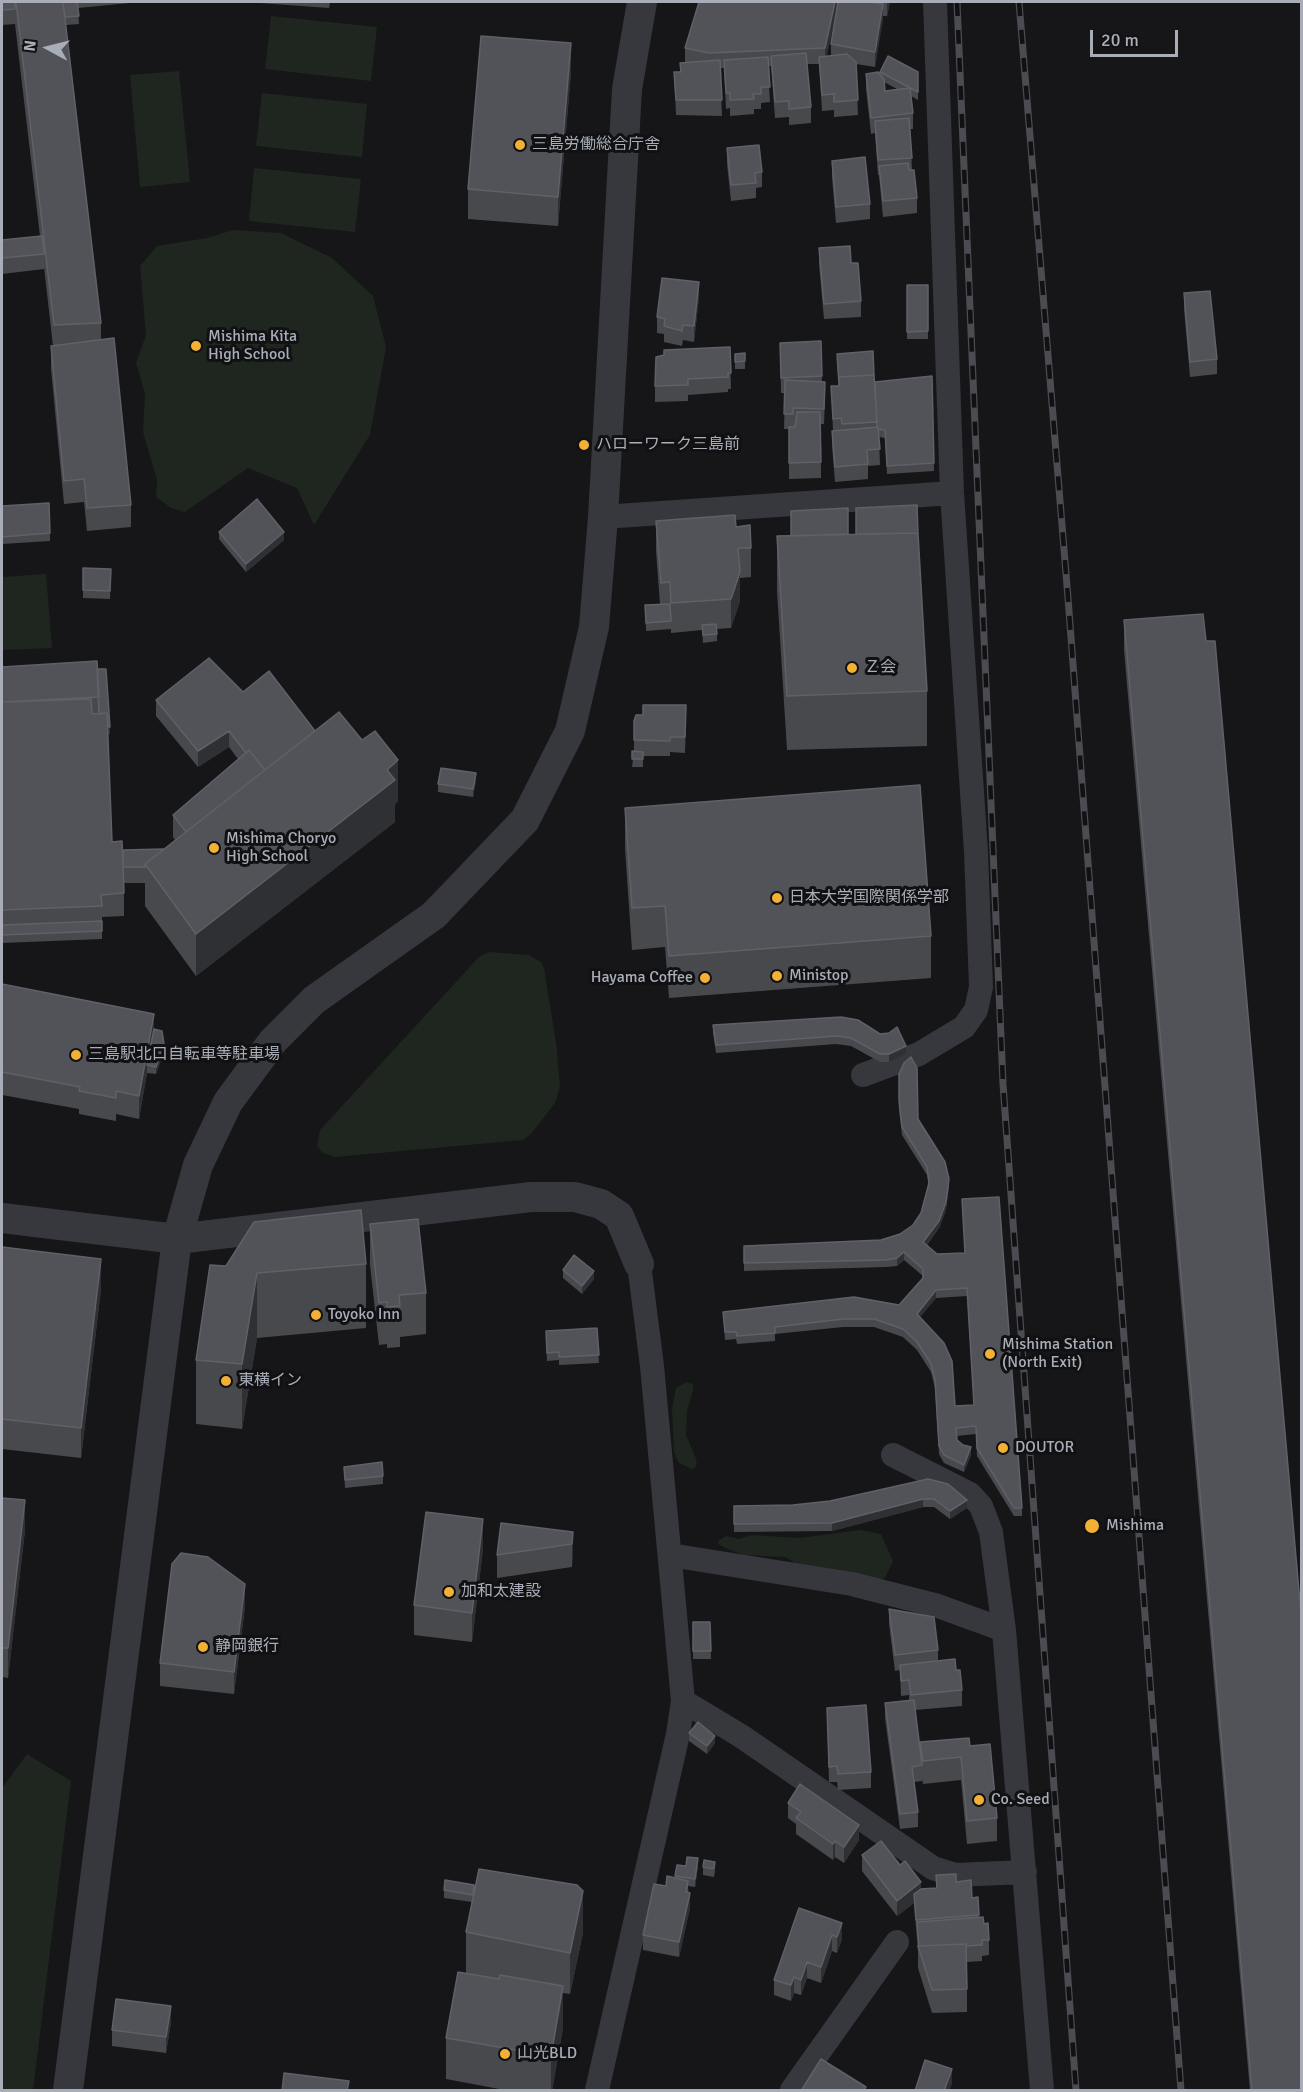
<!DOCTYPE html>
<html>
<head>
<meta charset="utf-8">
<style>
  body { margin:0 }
  #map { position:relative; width:1303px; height:2092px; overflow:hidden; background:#161618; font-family:Signika,sans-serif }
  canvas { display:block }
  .frame { position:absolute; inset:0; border:3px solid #a8adb8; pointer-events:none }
  .north { position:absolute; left:18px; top:18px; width:60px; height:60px; -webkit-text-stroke:4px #111113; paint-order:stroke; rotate:277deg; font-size:16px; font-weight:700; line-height:24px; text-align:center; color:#a8adb8 }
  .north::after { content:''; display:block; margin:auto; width:21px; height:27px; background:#a8adb8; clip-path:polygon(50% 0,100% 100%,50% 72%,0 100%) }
  .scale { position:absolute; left:1090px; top:30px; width:88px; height:27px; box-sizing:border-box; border:3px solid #a8adb8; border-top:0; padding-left:8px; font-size:18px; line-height:21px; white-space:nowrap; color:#a8adb8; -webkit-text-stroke:4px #111113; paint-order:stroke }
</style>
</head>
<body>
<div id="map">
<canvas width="1303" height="2092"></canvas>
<div class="frame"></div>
<div class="north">N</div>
<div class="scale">20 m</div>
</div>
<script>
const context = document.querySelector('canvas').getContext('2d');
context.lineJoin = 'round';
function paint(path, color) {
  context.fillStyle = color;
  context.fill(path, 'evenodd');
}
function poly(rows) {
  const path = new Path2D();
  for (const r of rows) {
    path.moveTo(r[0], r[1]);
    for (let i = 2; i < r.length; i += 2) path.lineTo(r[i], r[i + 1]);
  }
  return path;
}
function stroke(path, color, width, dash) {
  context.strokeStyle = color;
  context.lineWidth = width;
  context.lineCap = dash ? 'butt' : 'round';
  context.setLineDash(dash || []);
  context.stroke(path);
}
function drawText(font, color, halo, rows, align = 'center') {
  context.font = font + ' Signika,"Noto Sans JP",sans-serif';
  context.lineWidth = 6;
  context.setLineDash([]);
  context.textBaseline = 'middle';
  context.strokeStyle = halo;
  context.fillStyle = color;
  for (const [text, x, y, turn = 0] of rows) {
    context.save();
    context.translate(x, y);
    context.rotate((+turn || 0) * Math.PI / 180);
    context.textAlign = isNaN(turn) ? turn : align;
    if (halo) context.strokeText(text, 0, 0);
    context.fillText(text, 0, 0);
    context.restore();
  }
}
paint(poly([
  [271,16,377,27,371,81,265,69],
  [179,71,190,182,140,187,130,75],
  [262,93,367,104,362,157,256,146],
  [254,168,361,179,355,232,249,221],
  [233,230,281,233,332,258,373,296,386,347,370,435,314,525,297,488,248,468,185,512,171,508,156,497,157,480,143,432,145,394,136,363,146,335,140,266,157,246,207,238],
  [46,574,52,648,2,650,2,577],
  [489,952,529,955,541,962,544,968,556,1043,560,1087,555,1103,531,1134,523,1140,335,1157,323,1153,317,1146,320,1130,479,957],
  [687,1382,693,1384,693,1390,687,1411,686,1435,697,1461,695,1468,691,1469,678,1462,674,1452,672,1409,676,1388],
  [860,1530,881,1534,893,1561,885,1578,877,1581,795,1563,785,1557,745,1555,730,1550,718,1544,718,1541,726,1536,739,1539,752,1535,799,1538],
  [27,1754,71,1781,33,2090,2,2090,2,1788]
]), '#1e261f');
stroke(poly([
  [603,517,952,493],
  [863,1075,919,1054,964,1027,976,1010,981,987,976,852,952,493,935,2],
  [893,1455,970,1494,981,1506,991,1532,1004,1630,1042,2090],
  [670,1555,852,1584,938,1606,1004,1630],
  [683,1701,741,1736,933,1868,955,1875,1025,1872],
  [597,2090,678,1734,683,1701,652,1366,639,1264],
  [792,2090,897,1942]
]), '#37383d', 24);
stroke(poly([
  [2,1218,177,1239,531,1197,575,1197,601,1204,619,1216,639,1264],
  [68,2090,177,1239,198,1165,228,1102,273,1041,314,1000,434,915,525,820,570,731,594,627,603,517,627,89,642,2]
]), '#37383d', 30);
const rail = poly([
  [957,2,1003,1084,1076,2090],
  [1019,2,1068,598,1181,2090]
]);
stroke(rail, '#4a4c52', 7);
stroke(rail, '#111113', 4.5, [14]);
paint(poly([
  [2,2,140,2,78,8,79,24,66,25,101,323,101,340,131,505,131,527,87,531,84,502,64,504,51,369,51,346,53,346,44,267,44,269,2,274,2,240,40,236,15,24,2,25,2,44],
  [246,2,330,2,329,8],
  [699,2,890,2,887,16,883,16,875,67,856,64,858,115,834,117,834,110,822,111,819,64,807,64,811,107,811,123,789,125,789,117,775,118,771,66,768,66,770,102,761,103,761,109,754,109,754,114,730,116,730,108,726,109,724,68,720,68,722,116,676,115,674,72,680,72,680,63,685,62,685,48],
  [835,18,831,44,831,56,826,56],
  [571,72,558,226,468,219,468,189],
  [880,72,918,72,918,100,911,96,913,113,913,129,910,129,912,170,917,198,917,213,883,217,879,175,878,175,875,133,871,134,866,89,866,74,880,75],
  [884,82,897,89,885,91],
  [727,148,762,172,762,187,756,188,756,198,731,201,727,164],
  [832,161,870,204,870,219,836,223,832,177],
  [819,248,851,263,861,301,861,317,824,319,819,264],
  [907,285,928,285,928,339,907,339],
  [1184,293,1217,359,1217,374,1190,377,1184,309],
  [699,297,694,342,683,340,682,346,664,342,664,334,657,333,657,317],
  [821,341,822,382,825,397,824,424,821,424,821,478,789,479,789,429,784,429,785,393,781,393,780,343],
  [730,347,731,389,728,389,728,392,688,395,688,401,655,402,655,386],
  [745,353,745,369,735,369,735,354],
  [837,362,875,382,932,376,934,471,887,474,885,438,879,437,880,465,868,466,868,479,835,482,832,446,832,431,833,431,831,386,839,386],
  [2,506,50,533,50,541,2,544],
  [656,521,736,527,751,548,751,577,740,578,740,601,731,628,717,629,717,641,703,643,702,630,671,633,671,629,646,631,645,605,660,604,656,551],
  [219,532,284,540,246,572,219,539],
  [918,533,927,691,927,746,787,750,777,591,777,536],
  [83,568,111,569,110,599,83,598],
  [1124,620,1206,641,1302,2091,1250,2091,1124,650],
  [2,667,97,669,110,734,108,735,112,842,123,850,164,849,175,840,173,837,173,815,238,759,229,747,198,767,156,716,156,700,243,692,315,731,398,801,395,804,395,822,196,976,145,906,145,883,124,883,124,916,102,917,102,939,2,943],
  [634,721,686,721,685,753,670,752,670,756,643,756,643,767,632,767,634,751],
  [476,781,473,797,438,792,438,784],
  [625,808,931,936,931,978,669,998,665,947,632,950,625,849],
  [2,984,154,1030,164,1052,156,1074,147,1073,139,1119,116,1114,116,1121,79,1114,79,1109,2,1095],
  [841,1017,906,1054,889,1062,880,1062,851,1046,836,1044,716,1053,713,1033,713,1025],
  [899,1074,918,1119,949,1187,946,1210,939,1228,927,1245,937,1254,965,1253,962,1199,1022,1508,1022,1516,1014,1516,977,1456,976,1434,956,1436,957,1440,971,1455,964,1472,944,1463,939,1454,935,1388,931,1372,917,1350,903,1337,874,1327,843,1327,775,1334,775,1341,737,1344,736,1339,725,1340,723,1312,899,1305,923,1278,923,1276,904,1260,897,1266,886,1267,744,1271,744,1246,881,1240,900,1234,913,1225,921,1213,929,1186,927,1175,902,1135,899,1109],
  [967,1296,974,1405,955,1406,920,1317,936,1298],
  [370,1224,426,1293,426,1334,400,1337,400,1347,387,1348,387,1344,379,1345,370,1265],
  [2,1247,101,1289,81,1458,2,1449],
  [366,1264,366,1328,257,1338,242,1429,196,1424,196,1360,226,1266],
  [563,1270,594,1279,582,1294,563,1278],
  [597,1328,599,1363,559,1365,559,1360,547,1361,546,1338],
  [344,1467,383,1476,383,1484,345,1488],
  [928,1479,967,1508,950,1519,934,1507,923,1507,832,1531,734,1532,734,1506,793,1505,830,1501],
  [2,1498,25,1530,8,1678,2,1677],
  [573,1532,572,1567,497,1578,497,1555],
  [483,1548,472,1642,414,1635,414,1605],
  [245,1607,234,1694,160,1686,160,1663],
  [889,1609,938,1650,938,1661,956,1670,962,1690,962,1706,915,1710,920,1749,920,1742,970,1746,997,1818,997,1841,967,1844,961,1780,923,1784,922,1779,922,1781,914,1782,918,1812,918,1827,900,1829,885,1718,885,1703,909,1700,909,1695,901,1696,900,1670,895,1671,889,1624],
  [693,1622,710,1622,711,1659,693,1659],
  [827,1708,871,1772,871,1788,838,1790,837,1782,829,1782],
  [689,1733,715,1743,707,1754,689,1741],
  [788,1803,859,1840,844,1863,835,1857,833,1860,796,1834,796,1824,788,1818],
  [862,1855,900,1865,921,1889,936,1888,936,1875,956,1882,972,1898,978,1897,979,1918,984,1924,989,1940,989,1955,982,1956,982,1961,967,1962,967,2012,932,2013,918,1968,918,1952,914,1903,897,1916,862,1871],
  [677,1865,686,1866,698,1866,695,1887,688,1886,690,1908,679,1957,643,1950,643,1935,666,1886,675,1878],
  [703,1867,715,1870,714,1877,703,1875],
  [444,1890,474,1892,583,1933,570,1994,563,1993,563,2028,552,2091,510,2091,446,2079,446,2038,466,1973,466,1932,472,1902,444,1898],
  [799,1908,842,1939,837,1953,832,1951,821,1983,807,1978,801,1995,794,1993,791,2001,774,1995,774,1980],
  [171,2022,166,2053,112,2046,112,2030]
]), '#47494d');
paint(poly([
  [835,2,839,2,825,64,825,48],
  [887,2,890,2,887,16],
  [883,4,883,20,875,67,875,52],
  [571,43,571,72,558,226,558,197],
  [699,282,699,297,694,342,694,326],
  [284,532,284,540,246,572,246,564],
  [740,572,740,601,731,628,731,599],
  [110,727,110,734,100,736,100,729],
  [229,731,229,747,198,767,198,751],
  [398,760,398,801,395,804,395,822,196,976,196,934],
  [476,773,476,781,473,797,473,789],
  [154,1014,154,1037,147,1065,147,1073,139,1119,139,1096],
  [164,1044,164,1052,156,1074,156,1067],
  [906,1046,906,1054,889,1062,889,1054],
  [949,1179,946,1210,939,1228,923,1250,923,1242],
  [904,1252,904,1260,897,1266,897,1258],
  [101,1259,101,1289,81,1458,81,1428],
  [594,1271,594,1279,582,1294,582,1286],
  [257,1273,257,1338,242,1429,242,1364],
  [936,1290,936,1298,917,1321,917,1314],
  [971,1447,971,1455,964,1472,964,1465],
  [923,1499,923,1507,832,1531,832,1523],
  [25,1500,25,1530,8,1678,8,1648],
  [967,1500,967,1508,950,1519,950,1511],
  [483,1519,483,1548,472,1642,472,1613],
  [573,1532,573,1554,572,1567,572,1544],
  [245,1584,245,1607,234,1694,234,1672],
  [715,1736,715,1743,707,1754,707,1746],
  [859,1825,859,1840,844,1863,844,1847],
  [835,1841,835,1857,833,1860,833,1844],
  [698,1858,698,1866,695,1887,695,1879],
  [921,1882,921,1897,914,1894,914,1903,897,1916,897,1901],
  [583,1891,583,1933,570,1994,570,1953],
  [690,1893,690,1908,679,1957,679,1942],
  [842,1923,842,1939,837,1953,837,1937],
  [832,1935,832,1951,821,1983,821,1967],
  [807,1962,807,1978,801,1995,801,1980],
  [794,1977,794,1993,791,2001,791,1985],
  [563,1986,563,2028,552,2091,551,2091,551,2056],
  [171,2006,171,2022,166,2053,166,2037],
  [952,2069,952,2084,949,2091,944,2091]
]), '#2f3033');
const building = poly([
  [2,2,15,2,15,9,2,10,2,2],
  [16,2,63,2,101,323,54,325,16,2],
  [63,2,77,2,79,16,65,17,63,2],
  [699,2,835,2,825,48,709,53,685,48,699,2],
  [838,2,869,2,883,4,875,52,831,44,838,2],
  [481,36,571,43,558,197,468,189,481,36],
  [806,53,811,107,789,109,789,101,775,102,771,56,806,53],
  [847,54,856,62,858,100,834,102,834,94,822,95,819,57,847,54],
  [888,56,918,72,918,92,880,72,888,56],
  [768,57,770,87,761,87,761,94,753,94,754,99,730,100,730,93,726,93,724,60,768,57],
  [720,60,722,100,676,100,674,72,681,72,680,63,720,60],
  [878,72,884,79,885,91,910,88,913,113,871,118,866,74,878,72],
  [909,118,912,158,878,160,875,121,909,118],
  [759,145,762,172,755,173,756,183,731,185,727,148,759,145],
  [865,157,870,204,836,207,832,161,865,157],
  [908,163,909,170,914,170,917,198,883,201,879,166,908,163],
  [42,236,44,254,2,258,2,240,42,236],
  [850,246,851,263,858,263,861,301,824,304,819,248,850,246],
  [662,278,699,282,694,326,683,325,682,331,664,326,665,319,657,317,662,278],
  [907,285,928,285,928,331,907,332,907,285],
  [1210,291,1217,359,1190,362,1184,293,1210,291],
  [114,338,131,505,87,508,84,479,64,481,51,346,114,338],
  [821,341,822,376,781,378,780,343,821,341],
  [730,347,731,373,728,373,728,377,688,379,688,385,655,386,656,357,664,355,664,350,730,347],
  [873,351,874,375,839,377,839,384,837,354,873,351],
  [745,353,745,361,735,362,735,354,745,353],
  [874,375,877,422,842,424,841,418,833,419,831,386,839,386,839,377,874,375],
  [932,376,934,463,887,466,885,430,878,429,878,427,877,427,875,382,932,376],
  [785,380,825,382,824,409,793,408,793,414,784,414,785,380],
  [797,412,820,412,821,462,789,463,789,427,795,427,797,412],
  [878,427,880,449,867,450,868,464,835,467,832,431,878,427],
  [257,499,284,532,246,564,219,532,257,499],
  [49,503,50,533,2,537,2,506,49,503],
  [917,505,918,533,856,534,856,508,917,505],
  [848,508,848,534,791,536,791,511,848,508],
  [735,515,736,527,750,525,751,548,738,548,740,572,731,599,671,603,670,582,661,583,656,521,735,515],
  [918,533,927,691,787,696,777,536,918,533],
  [83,568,111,569,110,591,83,590,83,568],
  [670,604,671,621,646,623,645,605,670,604],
  [1203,614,1206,641,1215,641,1302,1625,1302,2091,1252,2091,1124,620,1203,614],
  [716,624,717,634,703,635,702,625,716,624],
  [209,658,243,692,269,671,315,731,265,770,249,750,246,753,229,731,198,751,156,700,209,658],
  [97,661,99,697,2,702,2,667,97,661],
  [97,669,106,669,110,727,108,727,107,713,99,714,97,669],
  [91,699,92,714,107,713,112,842,122,841,124,893,101,895,102,906,2,910,2,702,91,699],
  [643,705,686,705,685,737,670,737,670,741,634,740,634,721,636,715,643,715,643,705],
  [339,712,362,740,375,731,398,760,387,770,395,780,196,934,145,864,339,712],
  [249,750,265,770,186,832,173,815,249,750],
  [632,751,643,752,643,759,632,759,632,751],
  [441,768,476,773,473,789,438,784,441,768],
  [920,785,931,936,669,956,665,906,632,908,625,808,920,785],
  [164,849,145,864,145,867,123,867,123,850,164,849],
  [102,921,102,931,2,935,2,925,102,921],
  [2,984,154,1014,139,1096,116,1091,116,1098,79,1091,80,1087,2,1072,2,984],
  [841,1017,858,1020,880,1034,889,1033,897,1027,906,1046,889,1054,880,1054,851,1038,836,1036,716,1045,713,1025,841,1017],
  [154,1029,162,1031,164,1044,156,1067,147,1065,154,1029],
  [911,1057,917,1068,918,1119,945,1162,949,1179,946,1202,939,1221,923,1242,937,1254,965,1253,962,1199,999,1197,1022,1508,1014,1508,977,1448,976,1426,956,1428,957,1440,963,1445,971,1447,964,1465,944,1455,939,1446,935,1380,931,1364,917,1342,903,1329,874,1319,843,1319,775,1327,775,1333,737,1336,736,1332,725,1332,723,1312,854,1297,899,1305,923,1278,923,1269,904,1252,897,1258,886,1260,744,1263,744,1246,881,1240,900,1234,913,1225,921,1213,929,1183,927,1167,902,1127,899,1101,899,1074,904,1063,911,1057],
  [967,1288,974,1405,955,1406,952,1361,944,1343,917,1314,936,1290,967,1288],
  [361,1210,366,1264,257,1273,242,1364,196,1360,210,1265,226,1266,254,1222,361,1210],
  [418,1219,426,1293,399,1295,400,1306,387,1307,387,1302,379,1303,370,1224,418,1219],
  [2,1247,101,1259,81,1428,2,1419,2,1247],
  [574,1255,594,1271,582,1286,563,1270,574,1255],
  [597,1328,599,1355,559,1357,559,1352,547,1353,546,1331,597,1328],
  [382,1462,383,1476,345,1480,344,1467,382,1462],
  [928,1479,948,1484,967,1500,950,1511,934,1499,923,1499,832,1523,734,1524,734,1506,793,1505,830,1501,928,1479],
  [2,1498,25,1500,8,1648,2,1648,2,1498],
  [426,1512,483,1519,472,1613,414,1605,426,1512],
  [501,1523,573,1532,572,1544,497,1555,501,1523],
  [181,1553,208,1557,245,1584,234,1672,160,1663,172,1564,181,1553],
  [889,1609,934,1617,938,1650,895,1655,889,1609],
  [693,1622,710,1622,711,1651,693,1651,693,1622],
  [955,1659,956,1670,960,1670,962,1690,911,1695,909,1680,901,1681,900,1665,955,1659],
  [914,1700,922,1765,912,1767,918,1812,900,1814,885,1703,914,1700],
  [866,1705,871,1772,838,1774,837,1766,829,1767,827,1708,866,1705],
  [698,1722,715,1736,707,1746,689,1733,698,1722],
  [969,1738,970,1746,990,1744,997,1818,967,1821,961,1757,923,1761,920,1742,969,1738],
  [800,1784,859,1825,844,1847,835,1841,833,1844,796,1818,801,1812,788,1803,800,1784],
  [881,1841,900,1865,905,1861,921,1882,897,1901,862,1855,881,1841],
  [687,1857,698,1858,695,1879,675,1876,677,1865,686,1866,687,1857],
  [704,1860,715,1862,714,1869,703,1867,704,1860],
  [479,1869,577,1885,583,1891,570,1953,466,1932,479,1869],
  [956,1874,956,1882,971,1880,972,1898,978,1897,979,1915,916,1920,914,1894,921,1889,937,1888,936,1875,956,1874],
  [667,1876,688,1881,686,1892,690,1893,679,1942,643,1935,654,1884,666,1886,667,1876],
  [445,1880,474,1885,473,1895,444,1890,445,1880],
  [799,1908,842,1923,837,1937,832,1935,821,1967,807,1962,801,1980,794,1977,791,1985,774,1980,799,1908],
  [983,1917,984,1924,988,1923,989,1940,982,1940,982,1945,966,1946,966,1944,919,1946,917,1922,983,1917],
  [966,1944,967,1989,932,1990,918,1946,966,1944],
  [458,1972,499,1979,500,1975,563,1986,551,2056,446,2038,458,1972],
  [116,1999,171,2006,166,2037,112,2030,116,1999],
  [821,2059,866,2087,864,2091,801,2091,821,2059],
  [925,2060,952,2069,944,2091,915,2091,925,2060],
  [284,2073,349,2081,347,2091,282,2091,284,2073]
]);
paint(building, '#525359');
stroke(building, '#5f6168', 1.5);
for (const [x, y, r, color] of [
  [520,145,6,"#f2b134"],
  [196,346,6,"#f2b134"],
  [584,445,6,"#f2b134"],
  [852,668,6,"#f2b134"],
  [214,848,6,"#f2b134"],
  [777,898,6,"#f2b134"],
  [777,976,6,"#f2b134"],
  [705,978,6,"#f2b134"],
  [76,1055,6,"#f2b134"],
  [316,1315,6,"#f2b134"],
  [990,1354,6,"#f2b134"],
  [226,1381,6,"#f2b134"],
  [1003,1448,6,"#f2b134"],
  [1092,1526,8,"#f2b134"],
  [449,1592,6,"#f2b134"],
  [203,1647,6,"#f2b134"],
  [979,1800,6,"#f2b134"],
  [505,2054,6,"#f2b134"]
]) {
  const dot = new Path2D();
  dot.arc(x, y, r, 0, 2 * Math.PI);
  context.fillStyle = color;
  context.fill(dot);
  stroke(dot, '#111113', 2);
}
drawText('16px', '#a8adb8', '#111113', [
  ["三島労働総合庁舎",532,145],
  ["Mishima Kita",208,337],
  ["High School",208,355],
  ["ハローワーク三島前",596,445],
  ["Ｚ会",864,668],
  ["Mishima Choryo",226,839],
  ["High School",226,857],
  ["日本大学国際関係学部",789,898],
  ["Ministop",789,976],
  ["Hayama Coffee",693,978,"right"],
  ["三島駅北口自転車等駐車場",88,1055],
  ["Toyoko Inn",328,1315],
  ["Mishima Station",1002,1345],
  ["(North Exit)",1002,1363],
  ["東横イン",238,1381],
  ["DOUTOR",1015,1448],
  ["Mishima",1106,1526],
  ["加和太建設",461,1592],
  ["静岡銀行",215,1647],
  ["Co. Seed",991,1800],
  ["山光BLD",517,2054]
], 'left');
</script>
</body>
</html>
